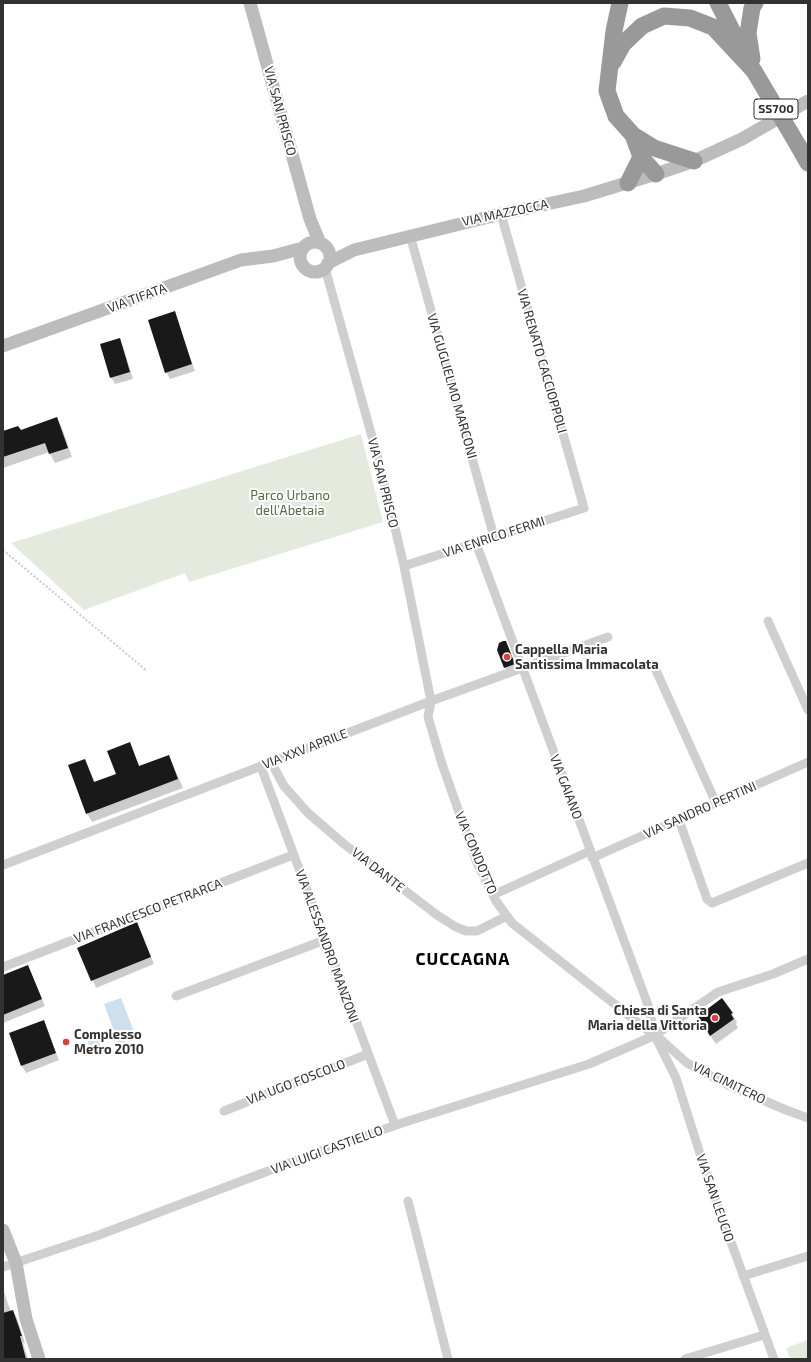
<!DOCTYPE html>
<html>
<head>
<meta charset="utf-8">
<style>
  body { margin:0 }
  #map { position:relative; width:811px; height:1362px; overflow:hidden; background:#fff; font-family:"Exo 2",sans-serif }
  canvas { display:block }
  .frame { position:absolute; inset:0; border:4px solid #323232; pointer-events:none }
</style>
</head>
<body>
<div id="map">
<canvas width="811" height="1362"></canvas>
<div class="frame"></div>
</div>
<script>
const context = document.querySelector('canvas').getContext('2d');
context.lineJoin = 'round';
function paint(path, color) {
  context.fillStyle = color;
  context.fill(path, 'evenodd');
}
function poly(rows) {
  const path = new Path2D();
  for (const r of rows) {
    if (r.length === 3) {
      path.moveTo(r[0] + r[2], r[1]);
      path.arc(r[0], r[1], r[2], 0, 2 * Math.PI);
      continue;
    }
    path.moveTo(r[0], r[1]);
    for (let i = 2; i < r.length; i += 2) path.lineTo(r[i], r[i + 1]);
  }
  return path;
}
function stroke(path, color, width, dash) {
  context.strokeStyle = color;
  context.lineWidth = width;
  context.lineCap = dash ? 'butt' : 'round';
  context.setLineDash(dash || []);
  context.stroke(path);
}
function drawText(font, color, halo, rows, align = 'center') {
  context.font = font + ' "Exo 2",sans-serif';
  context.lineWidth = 4;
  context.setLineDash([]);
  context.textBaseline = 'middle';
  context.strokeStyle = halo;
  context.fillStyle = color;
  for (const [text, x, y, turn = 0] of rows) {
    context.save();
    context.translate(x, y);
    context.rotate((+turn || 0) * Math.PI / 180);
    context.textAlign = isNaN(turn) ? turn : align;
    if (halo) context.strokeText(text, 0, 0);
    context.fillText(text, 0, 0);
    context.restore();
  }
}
paint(poly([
  [361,434,383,522,189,582,185,573,84,610,11,543],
  [808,1340,808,1359,790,1359,786,1348]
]), '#e4ebde');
paint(poly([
  [121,998,136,1037,119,1044,104,1004],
  [95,1030,103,1051,92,1055,85,1034]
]), '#cedfed');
paint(poly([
  [174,312,195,371,170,379,166,372],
  [119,339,123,346,133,379,115,384,111,377],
  [57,418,62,428,72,457,55,463,49,452,3,468,3,432,20,431],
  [508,647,516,669,507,672,498,650],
  [129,743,140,767,169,756,183,788,92,822,87,813,85,760,95,782,117,774],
  [140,931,154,964,96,988,79,948],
  [31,973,45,1006,3,1023,3,976],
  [722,999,737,1022,736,1024,738,1028,716,1044,698,1018],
  [43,1021,59,1060,26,1073,22,1066],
  [3,1289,11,1312,13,1311,17,1318,25,1343,23,1343,28,1359,3,1359]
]), '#0003');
paint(poly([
  [175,311,192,364,165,373,148,320],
  [120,338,130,372,110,378,100,344],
  [57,417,68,448,49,454,45,443,3,457,3,431,18,426,21,430],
  [503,641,506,641,515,664,504,668,497,650,499,643],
  [130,742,139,766,169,755,178,779,86,814,68,765,85,759,94,782,116,774,107,751],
  [137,922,151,957,91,981,77,948],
  [28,965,42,999,3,1015,3,975],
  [722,998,733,1013,731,1014,734,1019,710,1036,698,1016],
  [44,1020,56,1053,21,1066,9,1033],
  [13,1310,22,1336,20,1336,26,1359,3,1359,3,1313]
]), '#191919');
stroke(poly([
  [3,550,147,671]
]), '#ccc', 2, [2, 2]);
stroke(poly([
  [410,235,494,537],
  [325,268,381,469,404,566,431,701,428,717,442,764,477,863,496,901,512,923,651,1033],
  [476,543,648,1005,654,1031],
  [404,566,584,508,501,214],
  [768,621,808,710],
  [654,666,716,803],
  [271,762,284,786,308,813,344,844,437,915,456,927,466,931,477,931,507,916],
  [261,767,395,1125],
  [679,820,707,899,712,903,808,863],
  [592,858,808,762],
  [3,865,431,701,608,637],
  [493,895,590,851],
  [3,967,293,855],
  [176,996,325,940],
  [658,1033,718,992,773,974,808,959],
  [658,1037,687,1063,730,1086,786,1110,808,1118],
  [656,1038,676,1078,710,1185,774,1359],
  [224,1111,368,1054],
  [408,1201,448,1359],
  [3,1267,99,1235,321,1151,405,1122,589,1064,651,1037],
  [743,1276,808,1256],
  [685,1359,764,1335]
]), '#cfcfcf', 9);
stroke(poly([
  [250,3,310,219,320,243],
  [315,257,15],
  [328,263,354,250,501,214,584,196,656,174,694,161,742,139,808,101],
  [3,346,241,260,273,256,303,248],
  [3,1230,16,1263,26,1319,39,1359]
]), '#bcbcbc', 13);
stroke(poly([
  [620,3,614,31,607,91,616,116,633,135,654,148,694,161],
  [718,3,742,50],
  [752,59,748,33,752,8,755,3],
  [613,62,623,44,642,26,664,16,690,18,713,27,754,71],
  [633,135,641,157,656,174],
  [799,147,808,163],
  [628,183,641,157]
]), '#999', 17);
stroke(poly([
  [754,71,799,147]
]), '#999', 17);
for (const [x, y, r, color] of [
  [507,657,4,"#e23b3c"],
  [715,1018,4,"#e23b3c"],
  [66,1042,4,"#e23b3c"]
]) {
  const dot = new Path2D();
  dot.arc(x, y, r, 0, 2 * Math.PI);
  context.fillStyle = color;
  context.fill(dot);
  stroke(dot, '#fff', 1.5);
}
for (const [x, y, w] of [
  [776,109,44]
]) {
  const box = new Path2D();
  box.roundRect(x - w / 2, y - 10, w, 20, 3);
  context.fillStyle = '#fff';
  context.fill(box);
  stroke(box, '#323232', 1);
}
drawText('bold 12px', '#323232', null, [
  ["SS700",776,109]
]);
drawText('13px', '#323232', '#fff', [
  ["VIA SAN PRISCO",280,111,75],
  ["VIA MAZZOCCA",505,213,-12],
  ["VIA TIFATA",137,298,-20],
  ["VIA RENATO CACCIOPPOLI",542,361,74],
  ["VIA GUGLIELMO MARCONI",452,386,74],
  ["VIA SAN PRISCO",383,483,76],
  ["VIA ENRICO FERMI",494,537,-18],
  ["VIA XXV APRILE",305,749,-21],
  ["VIA GAIANO",566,787,69],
  ["VIA SANDRO PERTINI",700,810,-24],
  ["VIA CONDOTTO",476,853,67],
  ["VIA DANTE",378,870,38],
  ["VIA FRANCESCO PETRARCA",148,911,-21],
  ["VIA ALESSANDRO MANZONI",327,946,70],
  ["VIA UGO FOSCOLO",296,1082,-21],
  ["VIA CIMITERO",729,1083,26],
  ["VIA LUIGI CASTIELLO",327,1150,-20],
  ["VIA SAN LEUCIO",715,1198,71]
]);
drawText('13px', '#526e3f', '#fff', [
  ["Parco Urbano",290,496],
  ["dell'Abetaia",290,511]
]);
drawText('bold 13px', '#323232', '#fff', [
  ["Cappella Maria",515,650],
  ["Santissima Immacolata",515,665],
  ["Chiesa di Santa",707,1011,"right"],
  ["Maria della Vittoria",707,1026,"right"],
  ["Complesso",74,1035],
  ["Metro 2010",74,1050]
], 'left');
context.letterSpacing = '1px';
drawText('bold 17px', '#000', '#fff', [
  ["CUCCAGNA",463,959]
]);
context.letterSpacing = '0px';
</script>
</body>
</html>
